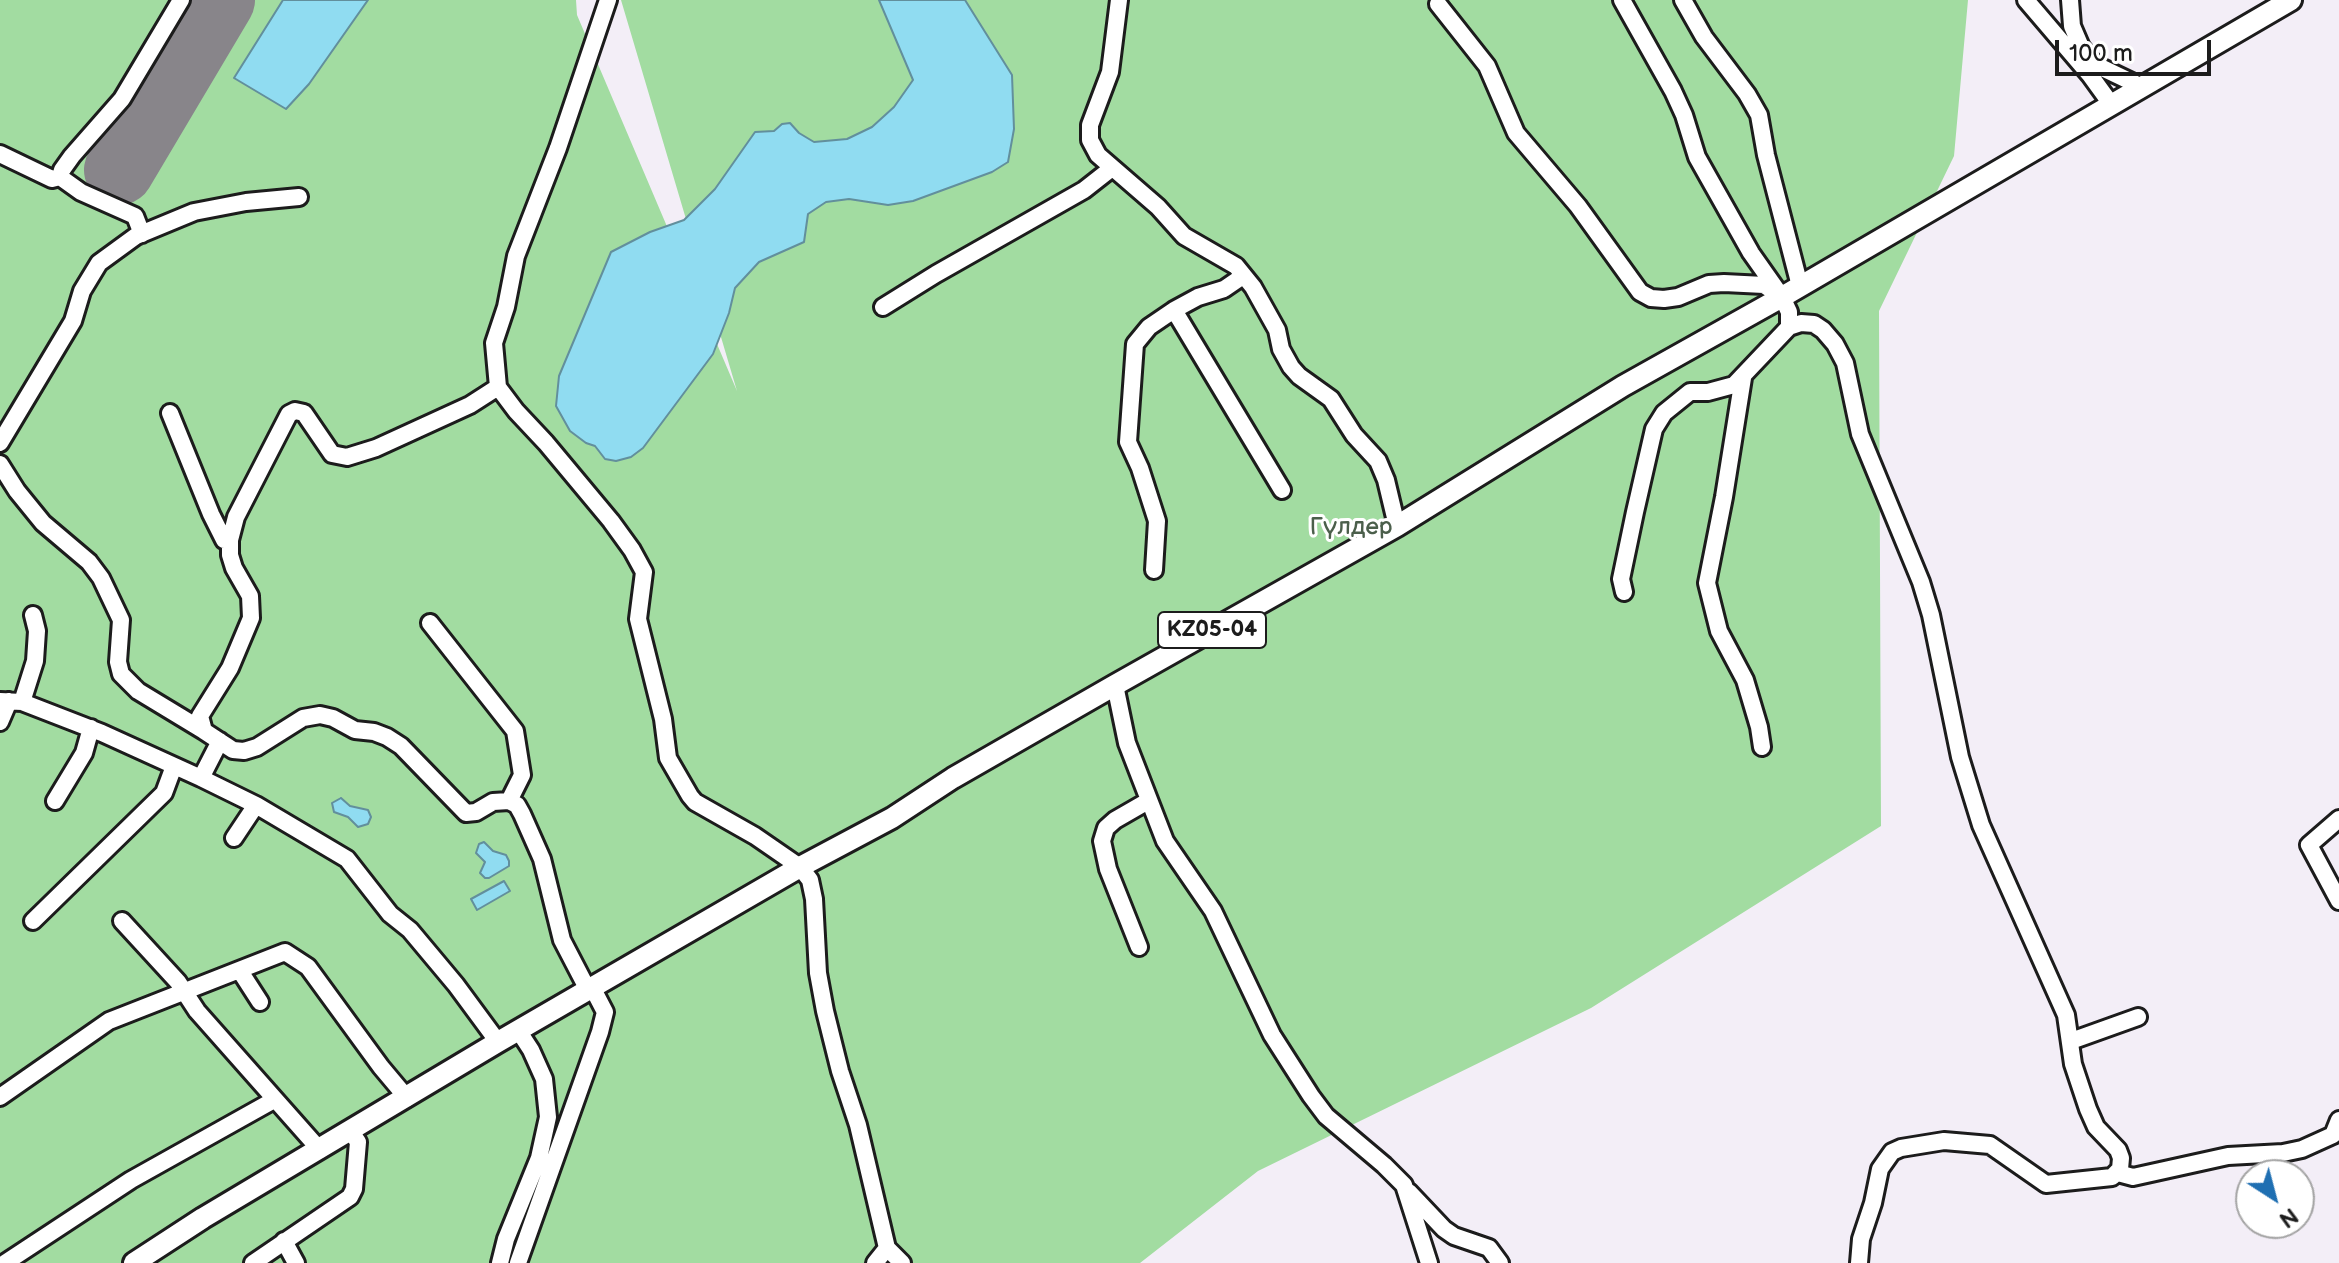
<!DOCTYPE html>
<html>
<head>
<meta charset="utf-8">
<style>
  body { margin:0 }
  #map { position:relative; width:2339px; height:1263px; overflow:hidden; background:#f3eef7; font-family:"Balsamiq Sans",sans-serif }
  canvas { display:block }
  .north { position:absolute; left:2235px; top:1159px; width:80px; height:80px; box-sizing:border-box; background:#fff; border:2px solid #a4a4a4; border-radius:50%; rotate:144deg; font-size:22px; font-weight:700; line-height:32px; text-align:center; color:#1c1c1c }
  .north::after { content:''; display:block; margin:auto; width:28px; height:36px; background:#1f6fb2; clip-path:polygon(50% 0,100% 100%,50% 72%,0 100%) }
  .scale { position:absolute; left:2055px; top:40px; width:156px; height:36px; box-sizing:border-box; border:4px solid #1c1c1c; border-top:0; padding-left:10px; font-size:24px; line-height:28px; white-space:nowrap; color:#1c1c1c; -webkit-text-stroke:6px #fff; paint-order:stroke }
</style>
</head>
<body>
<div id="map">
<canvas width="2339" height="1263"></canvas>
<div class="north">N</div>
<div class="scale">100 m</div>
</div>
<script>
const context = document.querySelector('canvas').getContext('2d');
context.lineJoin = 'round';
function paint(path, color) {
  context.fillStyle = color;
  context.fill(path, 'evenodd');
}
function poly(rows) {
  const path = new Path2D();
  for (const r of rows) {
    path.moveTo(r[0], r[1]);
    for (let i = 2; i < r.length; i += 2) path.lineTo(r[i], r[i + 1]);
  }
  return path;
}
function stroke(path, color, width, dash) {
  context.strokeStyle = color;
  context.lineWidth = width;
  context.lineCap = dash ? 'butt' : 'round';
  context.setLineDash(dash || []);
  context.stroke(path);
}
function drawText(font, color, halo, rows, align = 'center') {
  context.font = font + ' "Balsamiq Sans",sans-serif';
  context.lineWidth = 6;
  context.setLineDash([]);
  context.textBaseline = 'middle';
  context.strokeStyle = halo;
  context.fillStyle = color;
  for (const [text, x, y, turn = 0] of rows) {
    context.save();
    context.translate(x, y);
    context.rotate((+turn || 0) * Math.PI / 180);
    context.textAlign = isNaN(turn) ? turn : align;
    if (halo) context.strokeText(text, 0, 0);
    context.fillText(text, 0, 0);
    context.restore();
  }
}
paint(poly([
  [0,0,576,0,577,15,737,391,621,0,1968,0,1954,156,1879,311,1881,826,1591,1008,1258,1171,1140,1263,0,1263]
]), '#a2dca1');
const water = poly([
  [283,0,368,0,309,84,286,109,234,78,283,0],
  [879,0,965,0,1012,75,1014,129,1008,162,992,172,913,201,888,205,849,199,826,202,808,214,804,242,759,262,735,288,729,313,713,354,643,448,631,457,616,461,605,459,595,446,586,443,570,431,556,406,559,376,611,252,650,232,684,220,715,189,755,132,774,131,782,124,790,123,799,133,814,142,847,139,872,127,894,107,913,80,879,0],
  [341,798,350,806,368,810,371,817,368,824,358,827,348,817,334,812,332,803,341,798],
  [484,842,493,851,506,855,509,861,509,866,489,878,485,878,480,873,485,862,476,853,479,844,484,842],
  [504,881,510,891,477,910,471,899,504,881]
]);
paint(water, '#90dcf1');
stroke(water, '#628f9c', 2);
stroke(poly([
  [119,170,220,0]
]), '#88858a', 70);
const minor = poly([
  [608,0,558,148,516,256,506,307,494,343,498,387,516,411,546,443,611,521,632,550,644,572,638,619,663,719,668,758,690,796,695,802,755,836,800,867,810,880,814,899,818,973,825,1011,840,1071,858,1125,887,1248,902,1263],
  [1119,0,1110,72,1090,125,1090,140,1098,155,1158,207,1184,236,1236,266,1253,287,1277,330,1281,349,1291,367,1299,376,1331,399,1354,435,1378,461,1386,480,1397,526],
  [1622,0,1673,91,1684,115,1697,157,1751,253,1782,297,1789,312,1789,327],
  [1683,0,1704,37,1747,94,1759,115,1766,155,1800,286],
  [2026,0,2090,75,2111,104],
  [2070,0,2072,26,2081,47,2094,64,2142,87],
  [1438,4,1487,66,1516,133,1578,206,1640,292,1651,298,1664,299,1678,297,1709,284,1724,283,1764,285,1782,297],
  [0,154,52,179,60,177,62,170,72,156,122,99,181,0],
  [60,177,81,192,135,216,142,234],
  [883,307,936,274,1084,190,1112,168],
  [1174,310,1282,490],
  [1743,378,1724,497,1707,583,1719,631,1745,680,1759,727,1762,747],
  [170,413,211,514,224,540,230,540],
  [0,443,73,321,82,291,99,263,136,236,194,212,246,202,299,197],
  [0,464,17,491,43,523,89,562,101,578,121,620,118,662,121,674,138,691,204,731,200,716,230,668,251,618,250,596,234,568,230,555,230,540,236,517,289,414,295,411,304,413,332,454,347,457,376,448,470,405,498,387],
  [1154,570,1157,521,1140,468,1128,442,1135,344,1149,327,1174,310,1198,297,1224,289,1243,276],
  [1624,592,1621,579,1635,512,1654,429,1664,413,1690,392,1708,392,1734,385,1789,327,1801,323,1814,324,1823,330,1835,344,1845,363,1860,434,1921,582,1931,615,1960,757,1981,825,2066,1015,2073,1064,2088,1109,2096,1127,2118,1150,2121,1158,2120,1169,2112,1177,2046,1184,1990,1145,1944,1141,1901,1148,1892,1152,1880,1169,1873,1203,1861,1239,1859,1263],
  [430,623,515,731,522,775,509,801,517,805,522,814,542,859,562,940,588,990],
  [1115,685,1127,743,1165,841,1213,911,1272,1035,1311,1096,1326,1116,1384,1165,1404,1185,1429,1263],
  [0,701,22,702,35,661,37,631,33,615],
  [22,702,102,733,201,778,256,805,347,859,390,914,410,930,456,985,498,1042],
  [0,722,9,701],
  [204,731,233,750,244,751,257,747,303,718,320,715,333,718,355,730,374,732,387,737,401,746,466,813,476,812,493,802,509,801],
  [201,778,220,741],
  [55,801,84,753,91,728],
  [2339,819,2309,845,2339,901],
  [234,838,256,805],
  [33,921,164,793,174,766],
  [122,921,178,982,197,1011,320,1150],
  [1139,947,1108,869,1102,841,1106,828,1115,820,1148,801],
  [240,971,260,1002],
  [2071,1041,2138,1017],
  [0,1097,109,1021,285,952,308,967,381,1067,407,1098],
  [2118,1173,2133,1177,2228,1156,2283,1153,2302,1149,2333,1135,2339,1120],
  [1409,1192,1444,1229,1454,1236,1489,1248,1500,1263],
  [284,1241,296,1263],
  [5,1263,131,1180,274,1100],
  [253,1263,350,1197,354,1189,358,1142,350,1130],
  [500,1263,506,1239,539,1158,548,1117,544,1079,531,1050,518,1030],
  [518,1263,600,1032,605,1012,592,987],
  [875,1263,887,1248]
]);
const major = poly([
  [134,1263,203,1218,498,1042,800,867,892,818,953,778,1115,685,1397,526,1623,386,1782,297,2291,0]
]);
stroke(minor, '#1c1c1c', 22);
stroke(major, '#1c1c1c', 26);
stroke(minor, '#fff', 16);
stroke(major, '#fff', 20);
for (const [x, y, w] of [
  [1212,630,108]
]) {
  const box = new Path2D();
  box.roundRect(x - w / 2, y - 18, w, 36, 6);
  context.fillStyle = '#fff';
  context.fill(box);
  stroke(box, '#1c1c1c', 2);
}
drawText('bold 22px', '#1c1c1c', null, [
  ["KZ05-04",1212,630]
]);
drawText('24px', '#4b5f4b', '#fff', [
  ["Гүлдер",1351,528]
]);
</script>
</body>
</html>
